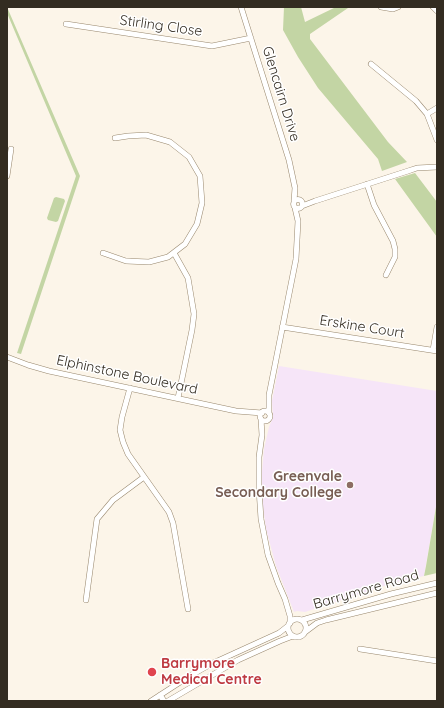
<!DOCTYPE html>
<html>
<head>
<meta charset="utf-8">
<style>
  body { margin:0 }
  #map { position:relative; width:444px; height:708px; overflow:hidden; background:#fcf5e9; font-family:Quicksand,sans-serif }
  canvas { display:block }
  .frame { position:absolute; inset:0; border:8px solid #332c21; pointer-events:none }
</style>
</head>
<body>
<div id="map">
<canvas width="444" height="708"></canvas>
<div class="frame"></div>
</div>
<script>
const context = document.querySelector('canvas').getContext('2d');
context.lineJoin = 'round';
function paint(path, color) {
  context.fillStyle = color;
  context.fill(path, 'evenodd');
}
function poly(rows) {
  const path = new Path2D();
  for (const r of rows) {
    if (r.length === 3) {
      path.moveTo(r[0] + r[2], r[1]);
      path.arc(r[0], r[1], r[2], 0, 2 * Math.PI);
      continue;
    }
    path.moveTo(r[0], r[1]);
    for (let i = 2; i < r.length; i += 2) path.lineTo(r[i], r[i + 1]);
  }
  return path;
}
function stroke(path, color, width, dash) {
  context.strokeStyle = color;
  context.lineWidth = width;
  context.lineCap = dash ? 'butt' : 'round';
  context.setLineDash(dash || []);
  context.stroke(path);
}
function drawText(font, color, halo, rows, align = 'center') {
  context.font = font + ' Quicksand,sans-serif';
  context.lineWidth = 3;
  context.setLineDash([]);
  context.textBaseline = 'middle';
  context.strokeStyle = halo;
  context.fillStyle = color;
  for (const [text, x, y, turn = 0] of rows) {
    context.save();
    context.translate(x, y);
    context.rotate((+turn || 0) * Math.PI / 180);
    context.textAlign = isNaN(turn) ? turn : align;
    if (halo) context.strokeText(text, 0, 0);
    context.fillText(text, 0, 0);
    context.restore();
  }
}
paint(poly([
  [279,366,437,391,437,501,424,576,396,582,305,612,297,611,294,612,276,566,266,529,262,498,262,472,264,449,269,427,273,417,272,401]
]), '#f6e5f8');
paint(poly([
  [7,7,80,176,21,354,17,353,76,176,7,13],
  [284,7,301,7,305,22,336,7,347,7,348,8,310,34,310,39,388,142,407,162,382,171,378,159,318,88,298,57,283,30],
  [415,173,437,202,437,237,395,179],
  [56,197,64,199,65,201,58,221,56,222,48,220,47,218,54,198],
  [437,501,437,573,424,576,426,566]
]), '#c3d5a4');
const minor = poly([
  [241,7,289,160,295,188,294,201],
  [381,7,393,9,398,7],
  [433,7,437,11],
  [66,24,212,46,251,38],
  [371,64,416,101,427,114,437,140],
  [427,114,437,108],
  [7,176,11,149],
  [367,184,374,205,393,241,395,249,395,257,386,275],
  [298,204,4.5],
  [302,206,315,201,408,171,417,168,437,167],
  [103,253,126,261,149,262,168,257,185,244,197,224,202,203,200,176,189,157,170,142,146,135,128,136,115,138],
  [174,253,188,278,194,314,192,330,178,398],
  [282,327,437,351],
  [433,350,437,327],
  [7,357,28,365,49,371,236,411,262,413],
  [130,388,122,417,120,430,123,442,128,454,169,512,173,523,188,609],
  [265,416,5],
  [269,413,269,395,296,259,298,221,295,208],
  [261,419,262,435,259,457,259,489,261,519,268,555,278,583,285,599,290,616,290,623],
  [86,600,97,519,113,500,144,477],
  [297,628,9],
  [302,620,391,594,437,583],
  [305,632,317,623,326,620,437,593],
  [360,649,437,661],
  [160,695,164,701],
  [151,701,188,677,211,664,279,633,288,626],
  [168,701,238,660,280,641,293,636]
]);
stroke(minor, '#98876d', 6);
stroke(minor, '#fff', 5);
for (const [x, y, r, color] of [
  [350,485,4,"#8d6e63"],
  [152,672,5,"#e0444e"]
]) {
  const dot = new Path2D();
  dot.arc(x, y, r, 0, 2 * Math.PI);
  context.fillStyle = color;
  context.fill(dot);
  stroke(dot, '#fff', 1.5);
}
drawText('14px', '#332c21', '#fff', [
  ["Stirling Close",161,26,8],
  ["Glencairn Drive",281,94,73],
  ["Erskine Court",362,327,9],
  ["Elphinstone Boulevard",127,375,12],
  ["Barrymore Road",366,590,-16]
]);
drawText('bold 14px', '#785e54', '#fff', [
  ["Greenvale",342,477],
  ["Secondary College",342,493]
], 'right');
drawText('bold 14px', '#be3a42', '#fff', [
  ["Barrymore",161,664],
  ["Medical Centre",161,680]
], 'left');
</script>
</body>
</html>
